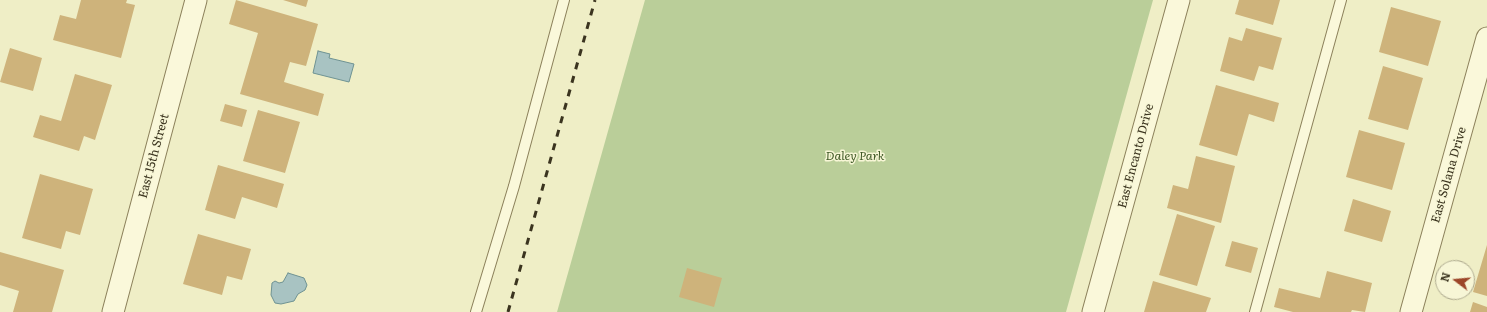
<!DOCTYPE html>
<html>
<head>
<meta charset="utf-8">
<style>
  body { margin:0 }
  #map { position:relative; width:1487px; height:312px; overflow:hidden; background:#efeec6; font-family:Literata,serif }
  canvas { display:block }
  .north { position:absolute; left:1435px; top:260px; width:40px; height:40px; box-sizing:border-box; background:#f7f6d6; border:1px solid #aca88d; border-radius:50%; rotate:286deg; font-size:11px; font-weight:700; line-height:16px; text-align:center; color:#3b341f }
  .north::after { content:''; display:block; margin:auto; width:14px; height:18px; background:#9c4629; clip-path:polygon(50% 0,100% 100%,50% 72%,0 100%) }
</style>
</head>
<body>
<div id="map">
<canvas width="1487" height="312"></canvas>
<div class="north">N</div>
</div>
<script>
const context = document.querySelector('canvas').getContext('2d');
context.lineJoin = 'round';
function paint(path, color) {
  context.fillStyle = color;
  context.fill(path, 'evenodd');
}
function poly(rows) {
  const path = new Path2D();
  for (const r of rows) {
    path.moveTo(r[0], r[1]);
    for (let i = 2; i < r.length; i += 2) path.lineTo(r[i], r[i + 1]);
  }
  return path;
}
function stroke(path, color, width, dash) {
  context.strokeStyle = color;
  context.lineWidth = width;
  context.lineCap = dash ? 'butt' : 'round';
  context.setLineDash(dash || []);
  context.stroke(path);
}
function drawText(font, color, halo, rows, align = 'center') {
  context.font = font + ' Literata,serif';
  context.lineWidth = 3;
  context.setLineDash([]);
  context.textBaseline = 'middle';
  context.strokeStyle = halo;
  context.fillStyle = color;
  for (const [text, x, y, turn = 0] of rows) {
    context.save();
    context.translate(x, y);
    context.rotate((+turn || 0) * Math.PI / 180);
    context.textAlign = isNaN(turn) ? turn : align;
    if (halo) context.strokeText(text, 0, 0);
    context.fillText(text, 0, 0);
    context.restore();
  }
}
paint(poly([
  [645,0,1153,0,1066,312,557,312]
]), '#bace99');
const water = poly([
  [318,51,330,54,329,58,354,64,349,82,313,73,318,51],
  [288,273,304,278,307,285,305,290,298,294,294,301,281,304,275,303,271,295,272,283,275,281,279,283,283,282,288,273]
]);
paint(water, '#a8c3c2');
stroke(water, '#6e9292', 1);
paint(poly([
  [81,0,127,0,126,3,135,5,121,58,53,40,60,15,76,19],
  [236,0,318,24,306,66,290,62,284,82,324,94,318,116,240,94,258,33,229,24],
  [283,0,308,0,306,7],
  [1239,0,1280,0,1273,25,1235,14],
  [1391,7,1441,21,1428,66,1379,52],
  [1246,28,1282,38,1273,70,1259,66,1254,81,1220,71,1229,37,1242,41],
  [10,48,42,58,33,91,0,82],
  [1383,66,1423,78,1408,130,1368,119],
  [75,74,112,85,95,140,84,136,79,151,33,137,40,115,61,121],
  [1216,85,1279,103,1274,122,1249,114,1237,156,1199,145],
  [225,104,247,110,242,127,220,121],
  [258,110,300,122,285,173,243,161],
  [1359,130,1405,143,1392,190,1346,177],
  [1196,156,1235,166,1221,223,1167,208,1173,185,1188,189],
  [218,165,284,184,277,208,242,197,235,219,205,210],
  [40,174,93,189,80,235,66,231,61,249,22,238],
  [1353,199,1391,211,1382,242,1344,231],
  [1177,214,1215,226,1197,286,1159,275],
  [198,234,251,249,242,280,227,276,222,295,183,284],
  [1232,241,1258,248,1251,273,1225,266],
  [1487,245,1487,296,1473,292],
  [0,252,64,270,52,312,13,312,19,291,0,285],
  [687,268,722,278,714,307,679,297],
  [1327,271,1372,283,1365,312,1352,310,1351,312,1293,312,1274,307,1279,288,1320,298],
  [1153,281,1211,298,1206,312,1144,312],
  [1473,302,1487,307,1487,312,1470,312]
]), '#ceb37b');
const lane = poly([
  [476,312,514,186,564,0],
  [1255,312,1341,0]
]);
const street = poly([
  [113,312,196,0],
  [1093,312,1179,0],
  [1411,312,1487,38]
]);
stroke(lane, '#8c815b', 12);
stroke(street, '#8c815b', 23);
stroke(lane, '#faf8da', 10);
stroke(street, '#faf8da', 21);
stroke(poly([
  [508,312,595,0]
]), '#3b341f', 3, [7, 7]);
drawText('12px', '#3b341f', '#f7f6d6', [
  ["East 15th Street",154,156,-75],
  ["East Encanto Drive",1136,156,-75],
  ["East Solana Drive",1449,175,-74]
]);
drawText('italic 12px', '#3e5825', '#f7f6d6', [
  ["Daley Park",855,156]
]);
</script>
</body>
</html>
